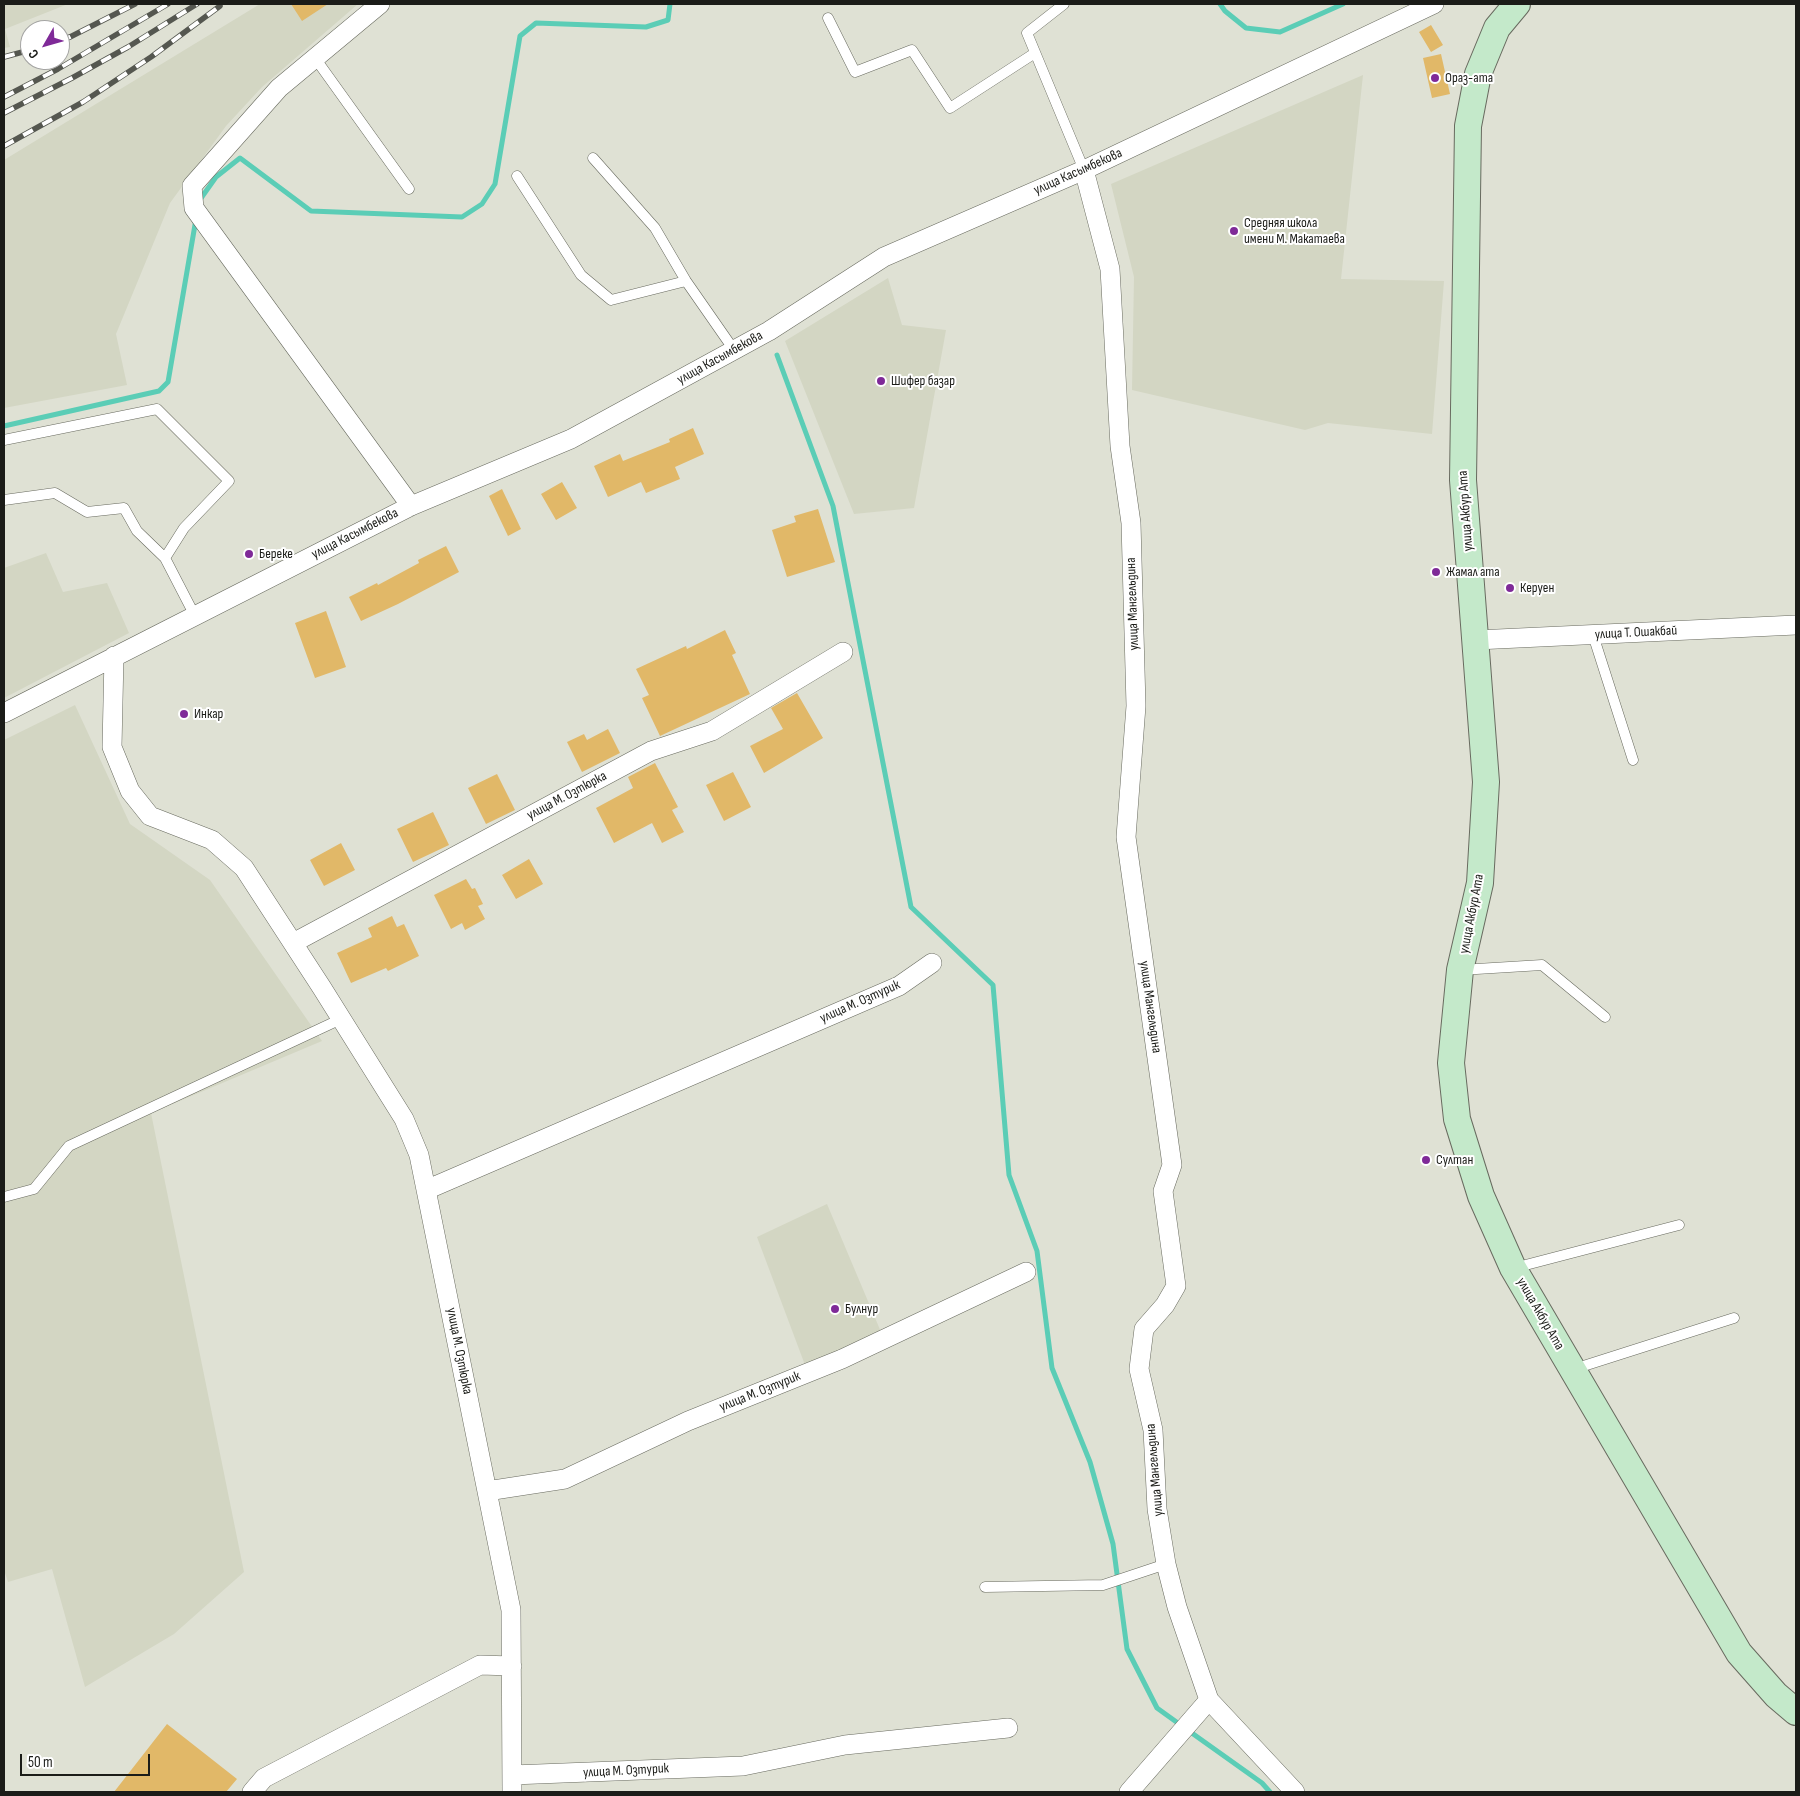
<!DOCTYPE html>
<html>
<head>
<meta charset="utf-8">
<style>
  body { margin:0 }
  #map { position:relative; width:1800px; height:1796px; overflow:hidden; background:#dfe1d4; font-family:"Sofia Sans Condensed",sans-serif }
  canvas { display:block }
  .frame { position:absolute; inset:0; border:5px solid #1b1c18; pointer-events:none }
  .north { position:absolute; left:20px; top:20px; width:50px; height:50px; box-sizing:border-box; background:#fff; border:1px solid #a4a4a3; border-radius:50%; rotate:232deg; font-size:14px; font-weight:700; line-height:20px; text-align:center; color:#1b1c18 }
  .north::after { content:''; display:block; margin:auto; width:18px; height:22px; background:#7f2a98; clip-path:polygon(50% 0,100% 100%,50% 72%,0 100%) }
  .scale { position:absolute; left:20px; top:1754px; width:130px; height:22px; box-sizing:border-box; border:2px solid #1b1c18; border-top:0; padding-left:6px; font-size:15px; line-height:18px; white-space:nowrap; color:#1b1c18; -webkit-text-stroke:4px #fff; paint-order:stroke }
</style>
</head>
<body>
<div id="map">
<canvas width="1800" height="1796"></canvas>
<div class="frame"></div>
<div class="north">С</div>
<div class="scale">50 m</div>
</div>
<script>
const context = document.querySelector('canvas').getContext('2d');
context.lineJoin = 'round';
function paint(path, color) {
  context.fillStyle = color;
  context.fill(path, 'evenodd');
}
function poly(rows) {
  const path = new Path2D();
  for (const r of rows) {
    path.moveTo(r[0], r[1]);
    for (let i = 2; i < r.length; i += 2) path.lineTo(r[i], r[i + 1]);
  }
  return path;
}
function stroke(path, color, width, dash) {
  context.strokeStyle = color;
  context.lineWidth = width;
  context.lineCap = dash ? 'butt' : 'round';
  context.setLineDash(dash || []);
  context.stroke(path);
}
function drawText(font, color, halo, rows, align = 'center') {
  context.font = font + ' "Sofia Sans Condensed",sans-serif';
  context.lineWidth = 4;
  context.setLineDash([]);
  context.textBaseline = 'middle';
  context.strokeStyle = halo;
  context.fillStyle = color;
  for (const [text, x, y, turn = 0] of rows) {
    context.save();
    context.translate(x, y);
    context.rotate((+turn || 0) * Math.PI / 180);
    context.textAlign = isNaN(turn) ? turn : align;
    if (halo) context.strokeText(text, 0, 0);
    context.fillText(text, 0, 0);
    context.restore();
  }
}
paint(poly([
  [4,4,68,4,5,29,10,47,4,48],
  [260,4,358,4,262,87,226,126,170,203,116,334,127,385,4,408,4,160],
  [1363,75,1341,279,1444,281,1432,434,1328,423,1305,430,1132,390,1134,277,1111,184],
  [888,278,902,325,946,330,914,508,854,514,785,341],
  [46,553,63,592,107,583,129,633,4,698,4,568],
  [75,705,130,824,210,880,322,1041,151,1113,244,1572,174,1634,85,1687,52,1569,8,1582,4,1570,4,740],
  [827,1204,881,1332,805,1365,757,1237]
]), '#d3d6c3');
stroke(poly([
  [1220,4,1225,11,1246,28,1280,32,1343,4],
  [199,201,216,177,240,158,311,211,462,217,482,204,495,184,520,36,536,23,646,27,668,20,670,4],
  [777,355,833,506,911,907,993,985,1009,1175,1037,1251,1052,1368,1090,1462,1113,1544,1127,1649,1157,1708,1182,1726],
  [4,426,159,391,168,382,196,219],
  [1189,1731,1262,1783,1270,1792]
]), '#5bcdb6', 5);
paint(poly([
  [291,4,328,4,302,21],
  [1431,25,1443,45,1431,52,1419,32],
  [1441,54,1450,94,1432,98,1423,58],
  [693,428,704,454,675,467,680,479,646,493,641,482,608,497,594,466,620,454,623,461,670,442,669,439],
  [562,482,577,508,556,520,541,494],
  [502,489,521,529,508,536,489,496],
  [818,509,835,562,787,577,772,530,796,522,794,516],
  [446,546,459,572,398,604,361,621,349,597,377,583,378,585,419,563,418,560],
  [326,611,346,667,315,678,295,623],
  [725,630,736,653,732,655,750,694,660,736,642,698,649,695,636,669,686,646,687,649],
  [797,693,823,738,764,773,750,746,783,729,771,708],
  [608,729,620,753,582,772,567,742,584,734,587,740],
  [655,763,678,807,672,810,684,832,662,843,652,823,614,843,596,808,633,788,628,777],
  [733,772,751,807,724,821,706,785],
  [497,774,515,810,486,824,468,788],
  [433,812,449,845,413,862,397,829],
  [341,843,355,870,324,886,310,860],
  [529,859,543,884,516,899,502,875],
  [466,879,472,889,475,888,483,904,478,906,485,919,465,930,462,923,451,929,434,895],
  [392,916,397,927,404,924,419,956,388,971,386,968,351,983,337,953,372,937,368,928],
  [167,1724,237,1779,226,1792,114,1792]
]), '#e1b868');
const lane = poly([
  [1064,4,1027,33,1084,170],
  [828,18,855,72,912,50,950,108,1035,53],
  [315,58,409,189],
  [593,158,655,228,686,281,734,350],
  [517,176,581,275,611,300,686,281],
  [4,440,157,409,229,481,184,528,165,558],
  [4,500,55,493,87,512,124,508,137,531,165,558,195,616],
  [1593,635,1633,760],
  [1460,970,1542,965,1605,1017],
  [4,1197,34,1189,69,1146,341,1019],
  [1514,1268,1679,1225],
  [1574,1369,1734,1318],
  [985,1587,1103,1585,1166,1564]
]);
const street = poly([
  [380,4,279,88,192,186,194,208,411,506],
  [1084,170,1110,269,1120,446,1131,523,1136,706,1126,837,1172,1165,1163,1191,1176,1286,1165,1305,1144,1329,1139,1369,1153,1430,1157,1509,1166,1564,1177,1607,1209,1700,1295,1792],
  [1476,640,1796,625],
  [114,656,112,747,130,791,150,816,212,840,244,868,322,988,404,1119,419,1155,511,1610,512,1792],
  [4,713,411,506,571,439,769,331,884,257,1084,170,1434,4],
  [293,943,651,751,712,731,843,652],
  [426,1190,899,986,932,963],
  [487,1491,565,1479,688,1421,842,1359,1026,1272],
  [512,1775,743,1766,845,1745,1008,1728],
  [252,1792,264,1778,480,1665,512,1666],
  [1129,1792,1209,1700]
]);
const secondary = poly([
  [1517,4,1497,28,1478,74,1468,126,1463,480,1486,782,1480,883,1460,970,1451,1063,1457,1119,1481,1196,1513,1268,1739,1653,1776,1695,1796,1712]
]);
stroke(lane, '#686a5f', 11);
stroke(street, '#686a5f', 20);
stroke(secondary, '#686a5f', 28);
stroke(lane, '#fff', 10);
stroke(street, '#fff', 19);
stroke(secondary, '#c4e9ca', 26);
const rail = poly([
  [60,40,70,37,135,4],
  [4,57,30,50],
  [4,97,58,69,168,4],
  [4,113,72,78,128,47,197,4],
  [4,146,83,102,151,57,220,6]
]);
stroke(rail, '#555750', 5.5);
stroke(rail, '#fff', 4, [11]);
for (const [x, y, r, color] of [
  [1435,78,5,"#7f2a98"],
  [1234,231,5,"#7f2a98"],
  [881,381,5,"#7f2a98"],
  [249,554,5,"#7f2a98"],
  [1436,572,5,"#7f2a98"],
  [1510,588,5,"#7f2a98"],
  [184,714,5,"#7f2a98"],
  [1426,1160,5,"#7f2a98"],
  [835,1309,5,"#7f2a98"]
]) {
  const dot = new Path2D();
  dot.arc(x, y, r, 0, 2 * Math.PI);
  context.fillStyle = color;
  context.fill(dot);
  stroke(dot, '#fff', 2);
}
drawText('14px', '#1b1c18', '#fff', [
  ["Ораз-ата",1445,78],
  ["Средняя школа",1244,223],
  ["имени М. Макатаева",1244,239],
  ["Шифер базар",891,381],
  ["Береке",259,554],
  ["Жамал ата",1446,572],
  ["Керуен",1520,588],
  ["Инкар",194,714],
  ["Султан",1436,1160],
  ["Булнур",845,1309]
], 'left');
drawText('14px', '#1b1c18', '#fff', [
  ["улица Касымбекова",1078,172,-24],
  ["улица Касымбекова",720,358,-29],
  ["улица Акбур Ата",1466,511,-94],
  ["улица Касымбекова",355,534,-27],
  ["улица Мангельдина",1133,604,-92],
  ["улица Т. Ошакбай",1636,633,-3],
  ["улица М. Озтюрка",567,796,-28],
  ["улица Акбур Ата",1472,914,-79],
  ["улица М. Озтурик",860,1002,-24],
  ["улица Мангельдина",1150,1007,82],
  ["улица Акбур Ата",1540,1314,60],
  ["улица М. Озтюрка",459,1351,79],
  ["улица М. Озтурик",760,1392,-22],
  ["улица Мангельдина",1155,1470,-95],
  ["улица М. Озтурик",626,1771,-3]
]);
</script>
</body>
</html>
